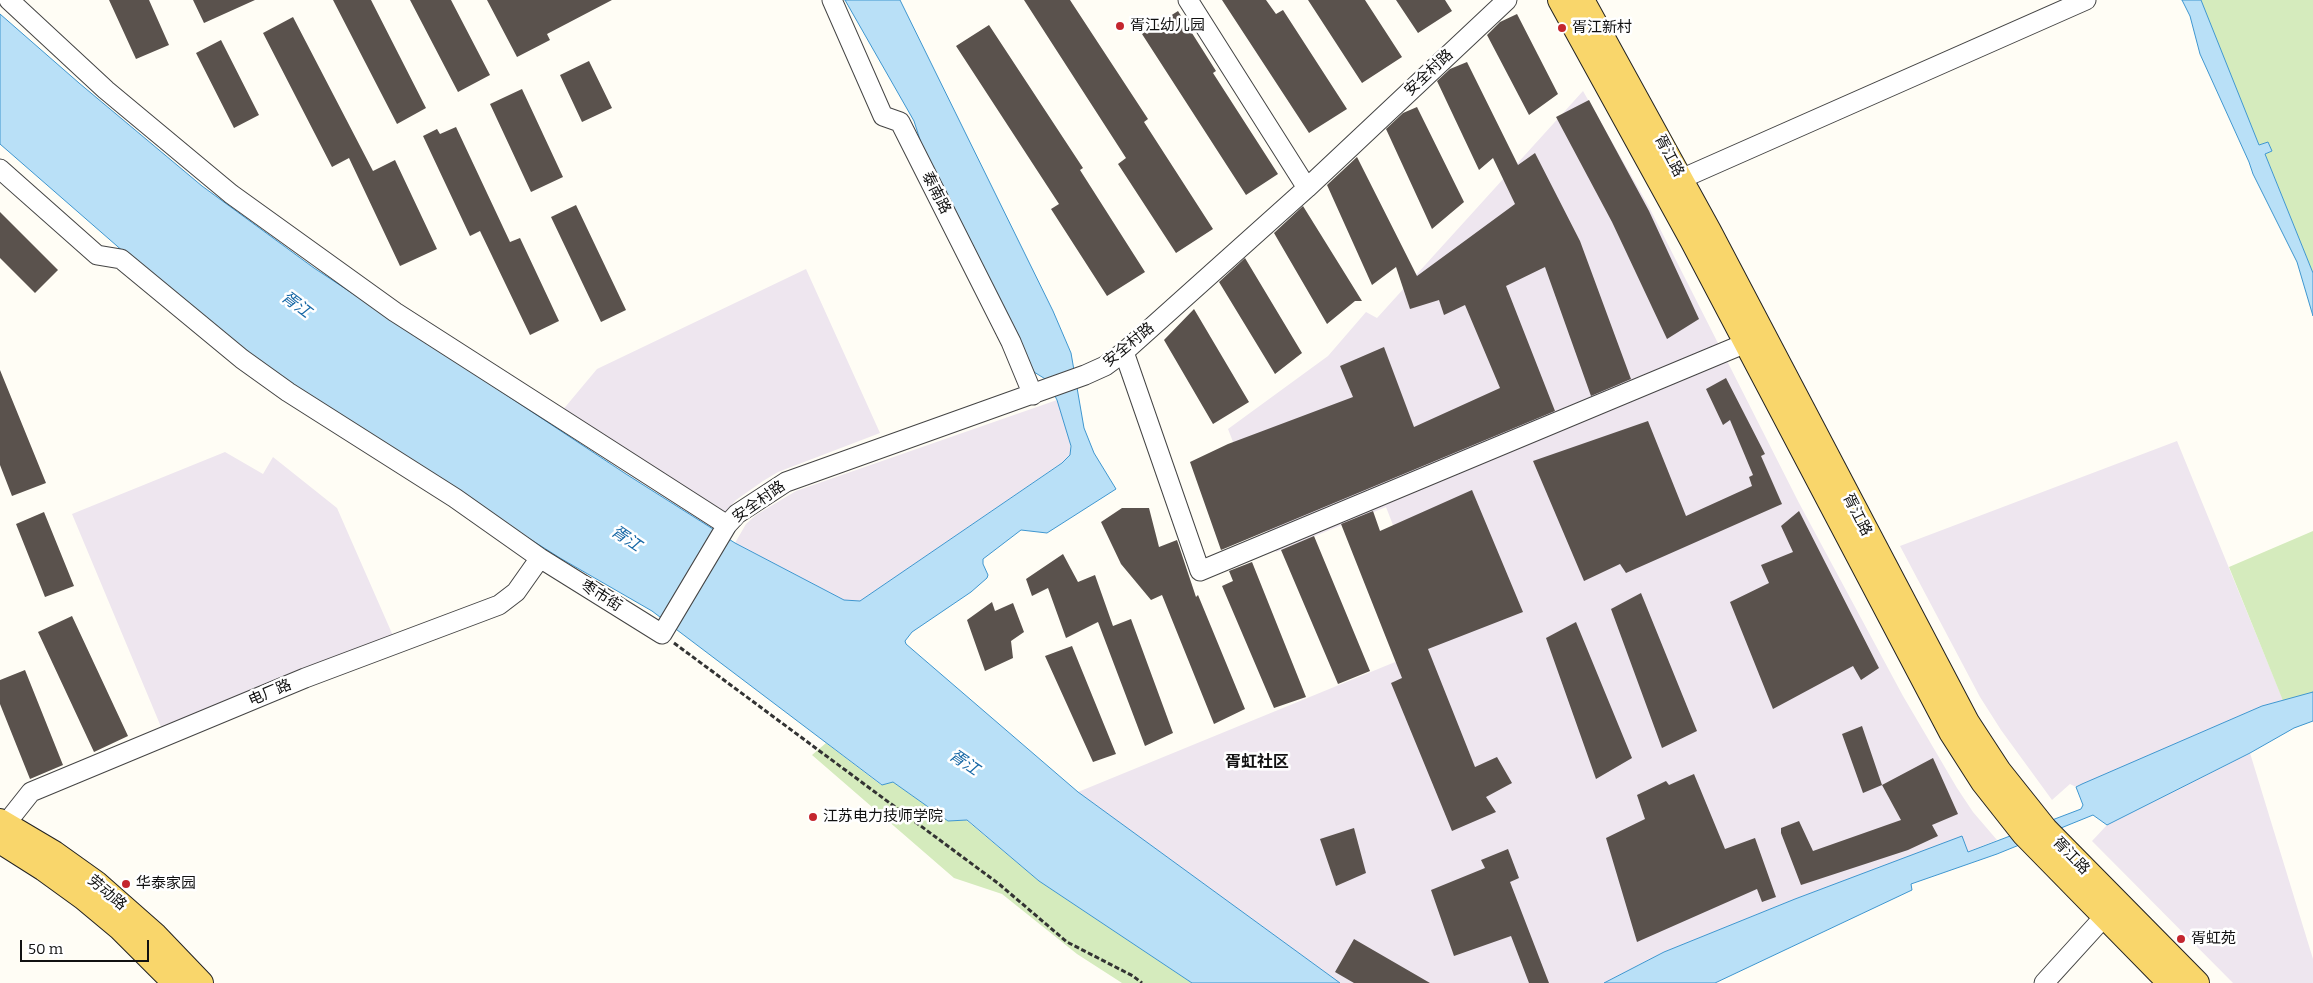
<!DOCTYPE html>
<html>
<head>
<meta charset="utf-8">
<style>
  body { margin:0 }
  #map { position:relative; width:2313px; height:983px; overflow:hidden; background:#fffdf5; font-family:Bitter,serif }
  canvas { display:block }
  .scale { position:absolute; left:20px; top:940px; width:129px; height:22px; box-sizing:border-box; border:2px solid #111; border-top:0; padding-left:6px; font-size:15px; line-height:18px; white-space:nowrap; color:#111; -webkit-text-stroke:4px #fff; paint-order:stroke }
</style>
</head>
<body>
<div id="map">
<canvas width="2313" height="983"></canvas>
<div class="scale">50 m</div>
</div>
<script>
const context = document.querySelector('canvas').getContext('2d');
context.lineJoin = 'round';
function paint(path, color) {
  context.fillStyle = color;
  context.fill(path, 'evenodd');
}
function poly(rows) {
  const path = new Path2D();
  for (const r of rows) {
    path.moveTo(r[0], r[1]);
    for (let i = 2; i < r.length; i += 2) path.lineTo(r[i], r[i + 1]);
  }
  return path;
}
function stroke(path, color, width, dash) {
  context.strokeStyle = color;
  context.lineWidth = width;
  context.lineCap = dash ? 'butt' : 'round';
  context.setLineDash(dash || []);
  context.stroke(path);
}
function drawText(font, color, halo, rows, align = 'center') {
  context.font = font + ' Bitter,"Noto Sans SC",serif';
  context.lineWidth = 5;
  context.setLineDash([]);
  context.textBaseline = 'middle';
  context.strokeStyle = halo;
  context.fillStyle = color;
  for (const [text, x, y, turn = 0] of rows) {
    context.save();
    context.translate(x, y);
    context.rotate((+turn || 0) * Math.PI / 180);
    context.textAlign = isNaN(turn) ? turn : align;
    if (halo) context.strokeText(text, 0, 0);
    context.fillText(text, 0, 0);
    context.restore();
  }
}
paint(poly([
  [1583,91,1649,207,1799,503,1903,696,1957,788,1973,812,1997,840,1967,852,1962,837,1795,899,1664,952,1604,983,1340,983,1078,792,1439,644,1386,507,1276,552,1228,429,1328,356,1366,312,1377,318],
  [806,269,880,433,778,472,763,481,736,500,712,528,551,424,597,369],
  [1057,400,1070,439,1070,455,1067,459,860,601,844,600,735,543,746,524,756,515,796,491],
  [2177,441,2283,700,2262,706,2076,787,2070,784,2052,800,2001,730,1980,697,1900,546],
  [225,452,263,474,273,457,337,508,394,638,164,734,72,514],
  [2250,753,2313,959,2313,983,2233,983,2092,841,2107,825]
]), '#eee6ef');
paint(poly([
  [2201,0,2313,0,2313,273,2265,154,2272,151,2268,142,2259,145],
  [2313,531,2313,721,2294,728,2229,567],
  [826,743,881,785,893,782,948,821,966,820,1039,881,1192,983,1122,983,1077,954,1002,894,954,878,812,755]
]), '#d5ebbd');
const water = poly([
  [845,0,900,0,1053,311,1071,353,1084,428,1094,453,1116,489,1047,533,1021,530,983,559,983,564,988,575,987,578,971,592,912,632,905,641,906,644,1078,792,1340,983,1192,983,1039,881,967,820,948,821,893,782,882,785,652,611,560,558,289,387,187,307,0,144,0,14,79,83,202,186,314,268,626,474,735,543,844,600,860,601,1062,463,1070,455,1071,446,1057,400,1047,380,1034,372,922,146,914,121,845,0],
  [2182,0,2201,0,2259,145,2268,142,2272,151,2265,154,2313,273,2313,316,2297,262,2253,174,2249,162,2200,54,2190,16,2182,0],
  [2313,692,2313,721,2294,728,2250,753,2107,825,2093,815,1997,854,1911,884,1912,890,1715,983,1604,983,1664,952,1795,899,1962,836,1968,852,2081,809,2083,805,2076,787,2082,784,2262,706,2313,692]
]);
paint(water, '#b9e0f7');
stroke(water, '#3f96cf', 1);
paint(poly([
  [109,0,149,0,169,45,136,59],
  [193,0,255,0,204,23],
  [333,0,371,0,426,108,397,124],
  [410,0,451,0,490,75,458,92],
  [487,0,612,0,547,34,550,40,517,57],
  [1024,0,1070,0,1148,119,1144,122,1213,229,1176,253,1118,164,1126,158],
  [1222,0,1266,0,1276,14,1283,10,1347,109,1309,133],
  [1308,0,1365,0,1402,57,1362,83],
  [1396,0,1445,0,1452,11,1418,33],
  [1178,11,1216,71,1213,73,1278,174,1246,195,1142,34],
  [1517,14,1558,94,1529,115,1487,35,1500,22],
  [293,17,373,171,395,160,437,249,400,266,349,158,332,167,263,33],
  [989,25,1083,168,1080,170,1145,272,1107,296,1051,209,1059,204,956,46],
  [221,40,259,115,234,128,196,53],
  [589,61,612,108,582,122,560,75],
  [1467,62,1518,165,1535,153,1580,241,1631,379,1591,396,1545,267,1506,286,1555,411,1221,550,1190,462,1228,444,1353,397,1340,366,1384,347,1414,427,1500,388,1465,305,1444,315,1439,300,1410,309,1396,267,1372,285,1327,185,1357,157,1417,276,1515,204,1493,158,1479,170,1437,81,1450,69],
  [522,89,563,177,531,192,490,104],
  [1589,100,1649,211,1699,319,1667,339,1612,222,1556,117],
  [1417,107,1464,202,1432,229,1386,129,1403,113],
  [456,127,510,242,520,238,559,321,530,335,480,231,470,236,423,136,437,129,440,134],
  [576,205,626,310,601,322,551,217],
  [1303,206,1362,301,1355,301,1327,324,1274,233],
  [0,212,58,270,35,293,0,258],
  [1245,258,1302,353,1275,374,1219,282],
  [1194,309,1249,402,1213,424,1164,340],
  [0,370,46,483,12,496,0,465],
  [1726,378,1765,454,1761,456,1782,504,1626,573,1620,564,1584,581,1533,461,1648,421,1686,516,1752,486,1749,477,1753,475,1730,420,1723,425,1706,389],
  [1472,490,1523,612,1428,649,1475,767,1497,757,1512,783,1486,797,1496,812,1452,831,1391,683,1402,678,1341,524,1373,511,1380,531],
  [1122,508,1149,508,1159,547,1177,540,1196,597,1198,595,1245,709,1214,724,1162,595,1151,600,1121,564,1101,522],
  [1799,511,1879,668,1861,680,1853,666,1773,709,1730,602,1769,583,1761,565,1793,552,1781,526],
  [44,512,74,586,45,597,16,524],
  [1314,536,1370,671,1338,684,1281,550],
  [1063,554,1078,582,1095,575,1113,626,1131,619,1173,733,1145,746,1098,622,1066,638,1048,588,1032,596,1026,579],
  [1252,562,1306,697,1274,708,1222,586,1233,581,1229,571],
  [1641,593,1697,731,1662,748,1611,609],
  [992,602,995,611,1013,603,1024,632,1011,641,1013,658,985,671,967,620],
  [72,616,128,736,94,752,38,632],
  [1576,622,1632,758,1596,779,1546,638],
  [1072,646,1116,754,1093,762,1045,656],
  [25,670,63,765,30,779,0,704,0,680],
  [1862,726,1882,785,1863,793,1842,734],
  [1933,758,1958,814,1932,825,1938,836,1908,850,1801,885,1781,833,1781,828,1799,821,1813,851,1901,820,1882,785],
  [1694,774,1725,849,1755,838,1776,897,1762,902,1757,889,1637,942,1606,838,1645,819,1637,795,1666,781,1669,785],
  [1354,828,1366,873,1336,886,1320,839],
  [1508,849,1519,878,1510,882,1549,983,1529,983,1511,936,1454,956,1431,890,1485,868,1481,860],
  [1354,939,1430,983,1354,983,1335,972]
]), '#5a524d');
const minor = poly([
  [9,0,106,90,231,194,395,312,727,525],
  [832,0,883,116,900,122,1011,342,1033,395],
  [1188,0,1307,188],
  [0,169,97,255,121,259,242,359,288,392,455,498,540,558,662,634,727,525,737,514,786,482,1085,375,1105,366,1124,352,1307,188,1507,0],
  [1681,179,2086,0],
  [1124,352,1200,571,1746,343],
  [0,831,31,792,305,678,499,605,516,592,540,558],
  [2044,983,2104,917]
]);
const major = poly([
  [1560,0,1692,240,1951,732,1983,782,2024,834,2170,983],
  [1582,0,1709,231,1967,722,1999,771,2046,830,2197,983],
  [0,821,54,853,96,883,155,935,201,983],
  [0,841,44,869,84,898,120,928,175,983]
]);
stroke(minor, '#444', 21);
stroke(major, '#222', 26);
stroke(poly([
  [674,643,999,884,1067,942,1133,976,1142,983]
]), '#333', 3, [5, 2.5]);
stroke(minor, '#fff', 19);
stroke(major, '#f9d66b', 24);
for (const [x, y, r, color] of [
  [1120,26,5,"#c4262e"],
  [1562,28,5,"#c4262e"],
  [813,817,5,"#c4262e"],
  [126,884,5,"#c4262e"],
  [2181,939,5,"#c4262e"]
]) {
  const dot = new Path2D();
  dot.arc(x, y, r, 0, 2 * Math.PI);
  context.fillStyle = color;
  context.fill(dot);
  stroke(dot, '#fff', 2);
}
drawText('15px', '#111', '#fff', [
  ["胥江幼儿园",1130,26],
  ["胥江新村",1572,28],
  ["江苏电力技师学院",823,817],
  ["华泰家园",136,884],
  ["胥虹苑",2191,939]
], 'left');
drawText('15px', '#111', '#fff', [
  ["安全村路",1429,73,-43],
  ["胥江路",1669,156,62],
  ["泰南路",936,193,63],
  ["安全村路",1129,345,-39],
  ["安全村路",759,502,-35],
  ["胥江路",1857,515,63],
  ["枣市街",601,596,32],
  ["电厂路",270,693,-23],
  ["胥江路",2071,856,46],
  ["劳动路",107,893,40]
]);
drawText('italic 16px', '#1768a6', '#fff', [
  ["胥江",296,305,37],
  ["胥江",626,539,34],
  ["胥江",964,763,34]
]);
drawText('bold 16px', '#111', '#fff', [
  ["胥虹社区",1257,763]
]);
</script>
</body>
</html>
